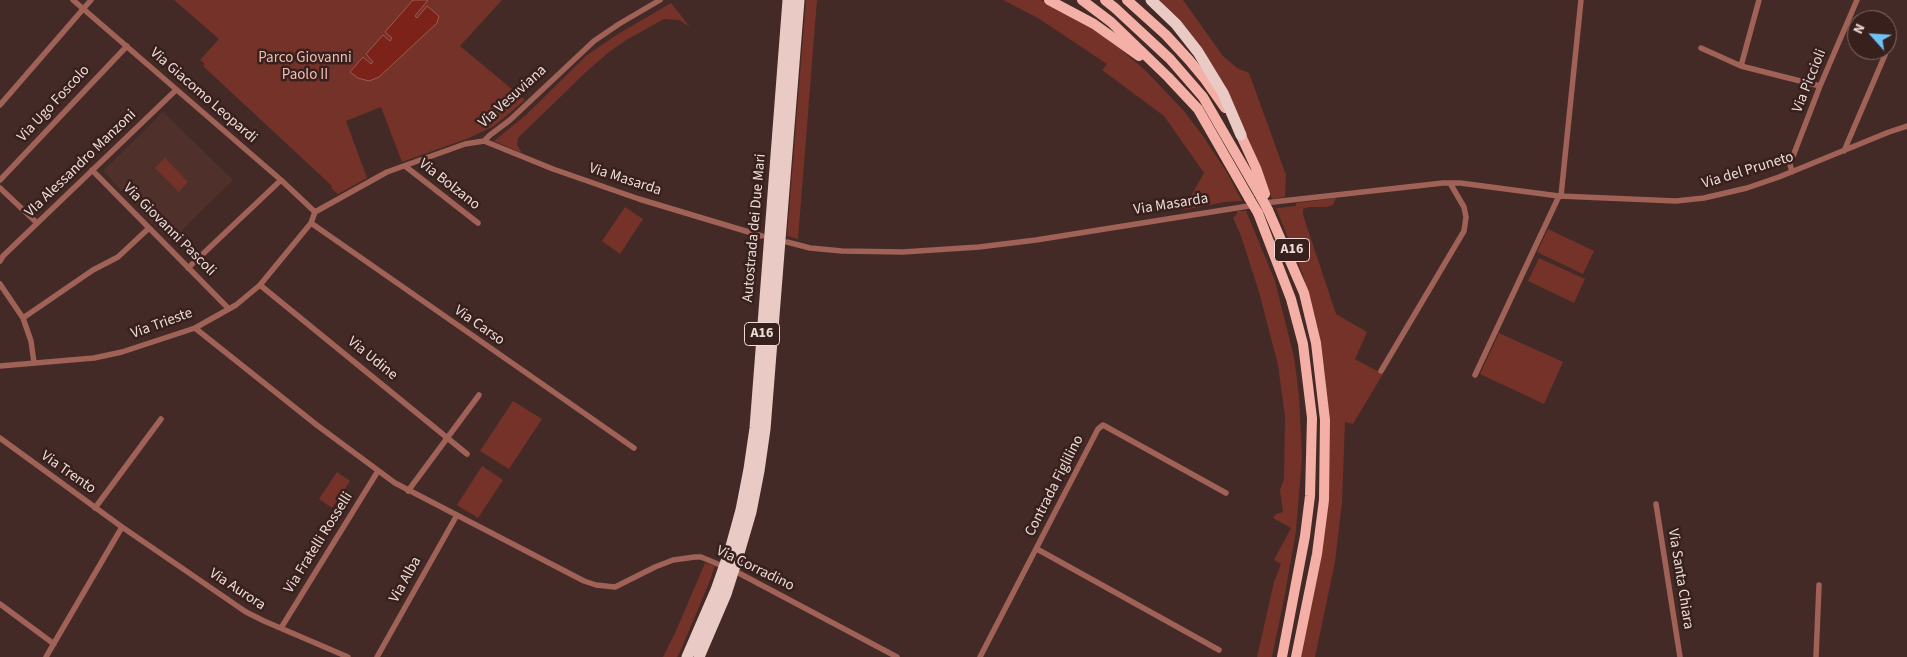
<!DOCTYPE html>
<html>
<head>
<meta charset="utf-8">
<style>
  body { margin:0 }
  #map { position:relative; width:1907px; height:657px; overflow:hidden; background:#432a26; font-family:"Source Sans 3",sans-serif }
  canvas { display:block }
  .north { position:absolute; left:1847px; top:10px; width:50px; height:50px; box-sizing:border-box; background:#38201c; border:1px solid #806b67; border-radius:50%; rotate:296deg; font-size:14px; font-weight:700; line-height:20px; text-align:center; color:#ecdbd8 }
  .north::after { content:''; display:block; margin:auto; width:18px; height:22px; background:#6dc2f3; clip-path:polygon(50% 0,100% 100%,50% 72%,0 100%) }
</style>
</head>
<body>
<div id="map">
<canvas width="1907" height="657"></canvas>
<div class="north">N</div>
</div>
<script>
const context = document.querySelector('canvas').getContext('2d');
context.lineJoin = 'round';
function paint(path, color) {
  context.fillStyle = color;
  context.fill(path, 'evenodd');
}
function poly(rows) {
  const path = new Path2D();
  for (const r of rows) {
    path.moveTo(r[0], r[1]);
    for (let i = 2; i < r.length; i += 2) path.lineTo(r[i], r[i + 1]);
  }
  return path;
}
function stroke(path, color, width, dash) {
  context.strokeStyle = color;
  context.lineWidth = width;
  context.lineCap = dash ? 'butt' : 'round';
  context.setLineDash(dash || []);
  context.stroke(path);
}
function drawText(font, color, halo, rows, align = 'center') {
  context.font = font + ' "Source Sans 3",sans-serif';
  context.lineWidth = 5;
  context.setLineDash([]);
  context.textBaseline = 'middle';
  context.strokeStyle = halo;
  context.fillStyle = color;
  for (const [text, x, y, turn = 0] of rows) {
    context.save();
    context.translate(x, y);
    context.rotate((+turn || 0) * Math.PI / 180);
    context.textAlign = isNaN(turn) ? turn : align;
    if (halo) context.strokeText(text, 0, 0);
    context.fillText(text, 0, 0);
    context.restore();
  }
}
paint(poly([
  [163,112,233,180,182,230,183,232,170,241,138,208,139,206,133,200,131,201,104,172,104,170]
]), '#50302a');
paint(poly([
  [174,0,502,0,460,46,525,100,494,126,469,138,402,162,381,107,346,121,367,178,338,194,331,188,332,186,203,66,205,64,200,60,219,39],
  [806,0,817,0,798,239,787,236],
  [1003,0,1041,0,1088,25,1118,47,1146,71,1183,110,1203,136,1226,171,1242,201,1225,202,1183,210,1204,173,1164,116,1102,70,1107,64,1038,18],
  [1160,0,1183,0,1223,56,1237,68,1249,73,1286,175,1285,197,1272,199,1259,163,1187,31],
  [671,3,690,27,679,20,664,19,628,39,609,52,586,72,518,138,517,145,522,153,494,141,526,115,587,55,618,34],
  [165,158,188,182,179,192,155,168],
  [1336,198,1333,205,1326,207,1309,207,1303,209,1303,215,1336,314,1367,332,1355,359,1383,374,1353,424,1345,422,1342,502,1335,562,1315,657,1300,657,1327,485,1315,321,1303,275,1276,208,1296,206,1296,203],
  [625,207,643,219,620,254,602,241],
  [1237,211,1246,211,1275,281,1294,357,1299,395,1302,457,1296,531,1285,594,1272,657,1257,657,1274,582,1281,564,1274,560,1291,528,1273,518,1276,514,1283,512,1280,490,1284,479,1285,417,1278,365,1259,292,1241,236,1233,218,1237,214],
  [1548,229,1594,251,1583,274,1537,252],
  [1539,258,1585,279,1574,303,1528,281],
  [1499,333,1563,362,1544,404,1480,374],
  [513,401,542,419,509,469,480,451],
  [482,466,503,480,478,518,457,505],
  [337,472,350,481,332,508,319,499],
  [705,563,715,566,707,588,680,652,677,657,663,657,676,631]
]), '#743229');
const water = poly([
  [413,0,428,0,415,16,417,18,427,6,439,16,437,23,379,77,369,81,358,78,350,72,363,57,371,64,373,62,366,54,383,35,390,41,392,38,385,32,413,0]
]);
paint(water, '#7d2218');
stroke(water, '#9e5a52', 1);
stroke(poly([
  [73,0,281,180,315,212],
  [1701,48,1741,66,1820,86],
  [1741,66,1759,0],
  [0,105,91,0],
  [484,141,553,169,639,199,762,236],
  [1844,151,1885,55],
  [405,166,478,223],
  [92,170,228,308],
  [1792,172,1790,164,1820,86,1857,0],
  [0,180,127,46],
  [0,188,37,223],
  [1561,196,1581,0],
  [1264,203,1443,183,1460,183,1559,196,1676,201,1704,198,1747,188,1779,177,1889,132,1907,126],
  [315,212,387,172,465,144,484,141,490,135,510,120,594,41,619,24,660,0],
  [311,223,634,448],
  [787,242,810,248,842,251,903,252,979,247,1036,240,1255,205],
  [0,261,3,256,176,90],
  [188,268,281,180],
  [0,284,23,318,31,341,34,363],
  [260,285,467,454],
  [23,318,93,270,118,257,149,228],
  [195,328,318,426,395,483,584,581,596,585,615,587,655,567,673,560,695,557,701,557,725,567],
  [0,366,94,358,122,352,195,328,236,305,260,285,311,223,315,212],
  [1381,371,1464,231,1466,217,1464,207,1450,183],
  [1475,375,1559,196],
  [0,438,122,527,246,612,264,621,348,657],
  [408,491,479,395],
  [1656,504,1680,657],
  [95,508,161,419],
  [1037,549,1219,650],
  [733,570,897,657],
  [0,604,54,644],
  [281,628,378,471],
  [46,657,122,527],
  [377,657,457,515],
  [980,657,1098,429,1103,425,1226,493],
  [1816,657,1819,585]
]), '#a06157', 5.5);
stroke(poly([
  [1049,0,1094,24,1139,56],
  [1082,0,1111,22,1168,77,1198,109,1249,198],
  [1105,0,1115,8,1170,59,1203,97,1261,197],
  [1127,0,1166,35,1189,60,1204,78,1225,108],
  [1238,129,1256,168,1265,194],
  [1268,210,1304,293,1316,343,1325,420,1324,500,1317,554,1296,657],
  [1258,213,1291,299,1303,344,1312,418,1310,496,1305,536,1282,657]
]), '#f4b0a6', 10);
stroke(poly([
  [1151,0,1176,24,1198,52,1223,93,1241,135]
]), '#eacac4', 11);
stroke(poly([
  [1261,197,1268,210],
  [1249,198,1258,213]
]), '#f4b0a6', 10);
stroke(poly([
  [687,657,716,590,730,550,741,510,749,469,755,428,788,0],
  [699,657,726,594,739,553,751,512,759,471,765,429,799,0]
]), '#eacac4', 11);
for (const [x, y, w] of [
  [1292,250,35],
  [762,334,35]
]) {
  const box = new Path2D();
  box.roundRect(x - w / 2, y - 11.5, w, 23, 4);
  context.fillStyle = '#38201c';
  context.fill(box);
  stroke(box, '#ecdbd8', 1);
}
drawText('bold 14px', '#ecdbd8', null, [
  ["A16",1292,250],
  ["A16",762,334]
]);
drawText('15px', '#f2bdb4', '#38201c', [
  ["Parco Giovanni",305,59],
  ["Paolo II",305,76]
]);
drawText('15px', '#ecdbd8', '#38201c', [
  ["Via Piccioli",1810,81,-68],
  ["Via Giacomo Leopardi",203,96,41],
  ["Via Vesuviana",513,97,-42],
  ["Via Ugo Foscolo",54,104,-47],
  ["VIa Alessandro Manzoni",81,164,-44],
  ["Via del Pruneto",1748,171,-17],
  ["Via Masarda",625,180,18],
  ["Via Bolzano",449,185,38],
  ["Via Masarda",1171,205,-9],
  ["Autostrada dei Due Mari",755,228,-85],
  ["Via Giovanni Pascoli",169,230,45],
  ["Via Trieste",162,324,-20],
  ["Via Carso",479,326,35],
  ["Via Udine",372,359,39],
  ["Via Trento",68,473,35],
  ["Contrada Figlilino",1055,486,-63],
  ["Via Fratelli Rosselli",319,543,-58],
  ["Via Corradino",755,569,26],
  ["Via Santa Chiara",1680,579,81],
  ["Via Alba",406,580,-61],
  ["Via Aurora",237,590,33]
]);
</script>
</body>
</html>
